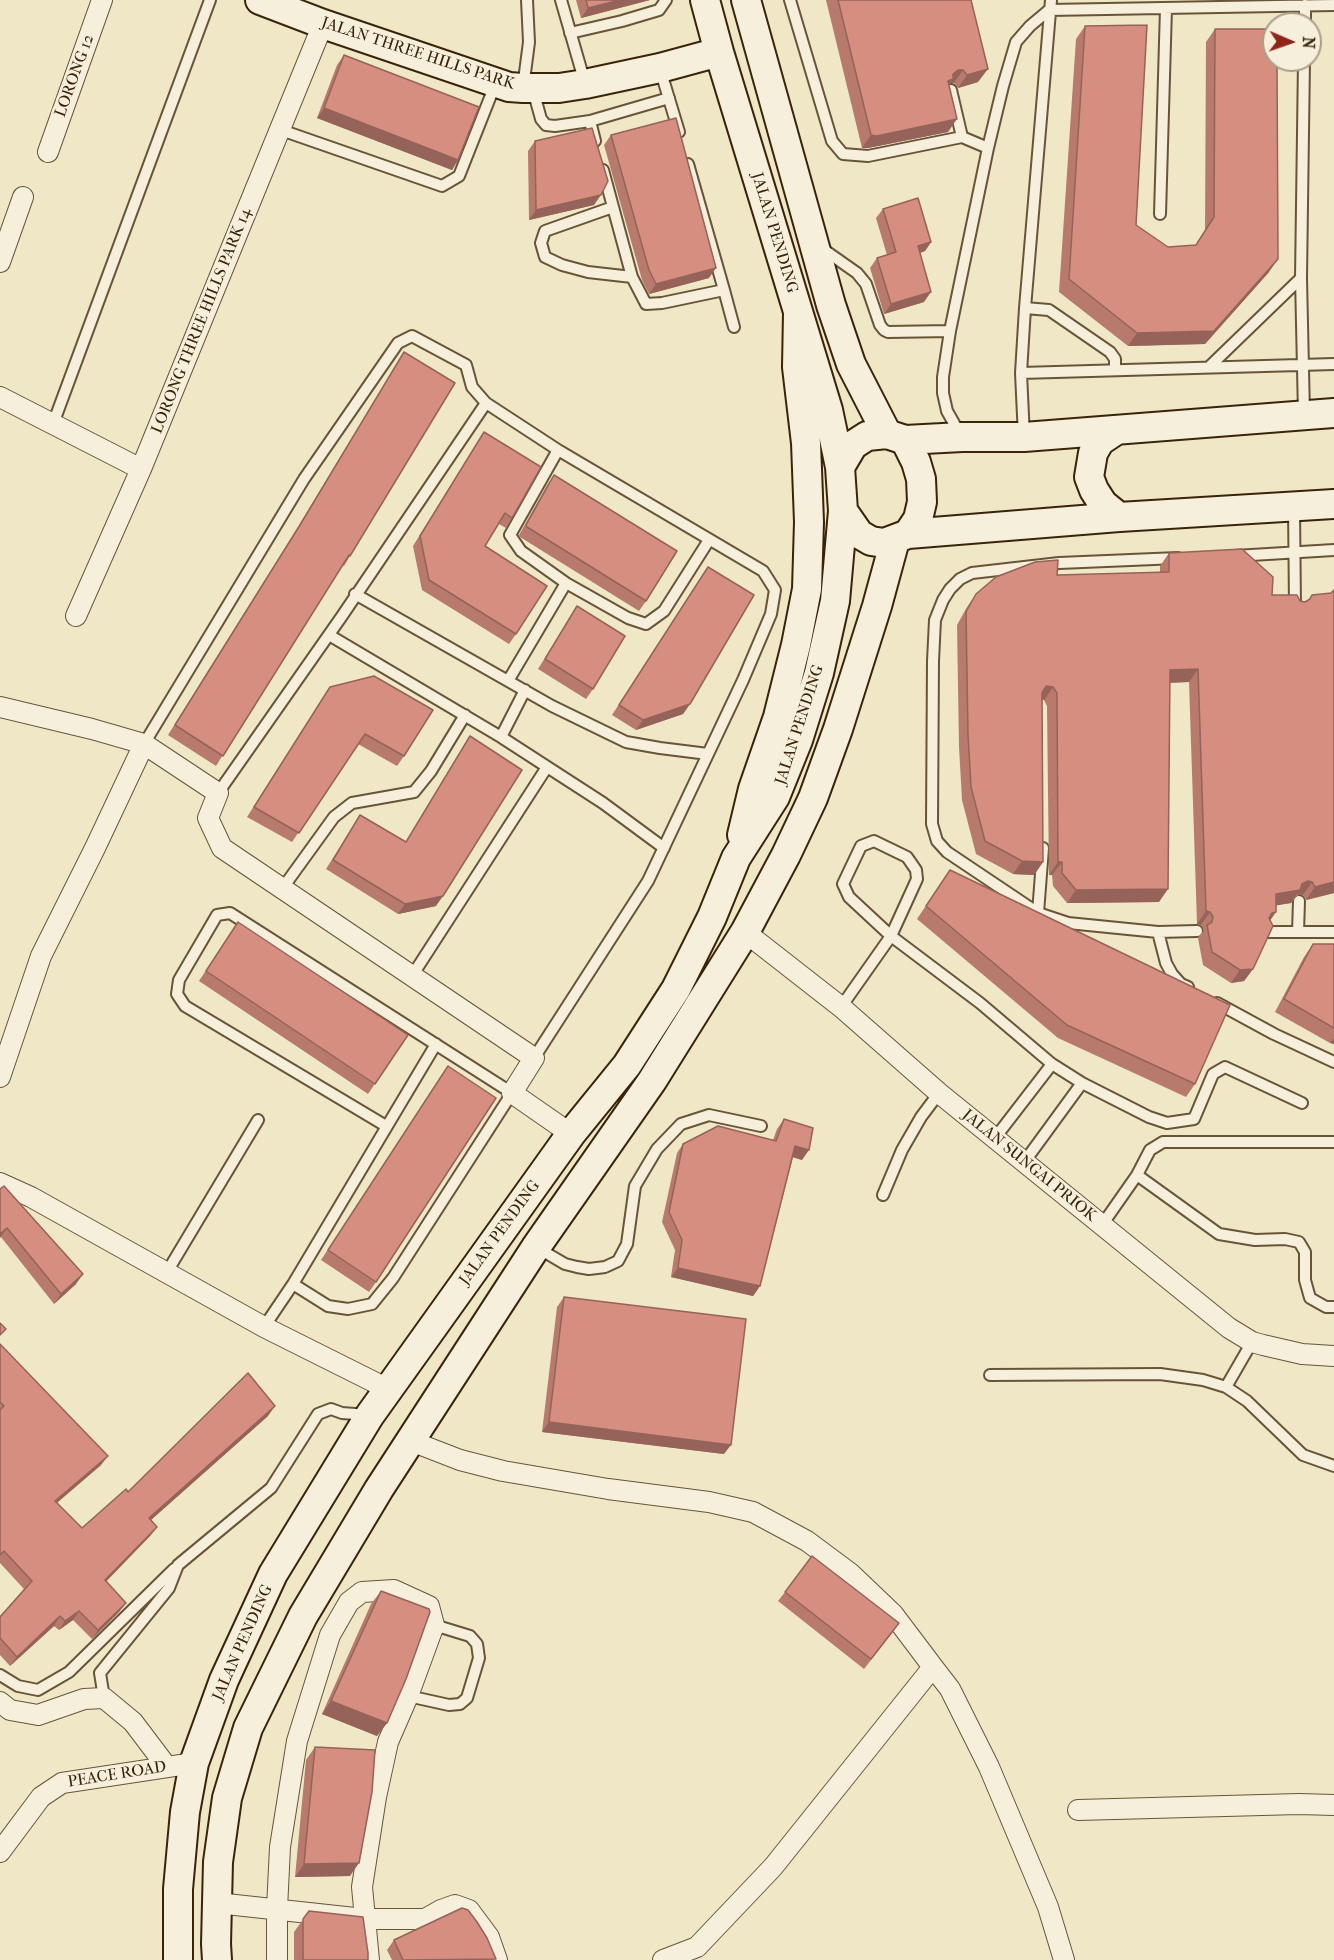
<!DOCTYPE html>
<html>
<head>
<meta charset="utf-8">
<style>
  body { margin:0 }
  #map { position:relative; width:1334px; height:1960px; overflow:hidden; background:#f0e7c7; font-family:"IM FELL French Canon",serif }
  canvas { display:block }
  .north { position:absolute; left:1262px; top:12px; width:60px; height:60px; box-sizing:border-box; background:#f5efdb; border:2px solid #aa9e87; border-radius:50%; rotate:92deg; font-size:16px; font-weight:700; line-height:24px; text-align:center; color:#3a2409 }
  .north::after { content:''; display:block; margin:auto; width:21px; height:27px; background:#8f2418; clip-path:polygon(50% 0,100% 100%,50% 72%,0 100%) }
</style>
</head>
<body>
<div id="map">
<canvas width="1334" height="1960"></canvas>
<div class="north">N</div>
</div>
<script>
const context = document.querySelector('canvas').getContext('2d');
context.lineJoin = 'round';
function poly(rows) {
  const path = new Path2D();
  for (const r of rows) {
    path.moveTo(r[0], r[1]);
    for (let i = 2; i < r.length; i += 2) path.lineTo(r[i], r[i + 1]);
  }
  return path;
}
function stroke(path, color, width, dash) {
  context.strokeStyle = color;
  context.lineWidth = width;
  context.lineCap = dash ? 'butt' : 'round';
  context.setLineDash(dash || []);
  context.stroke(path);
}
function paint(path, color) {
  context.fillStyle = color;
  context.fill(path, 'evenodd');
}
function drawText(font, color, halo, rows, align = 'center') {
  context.font = font + ' "IM FELL French Canon",serif';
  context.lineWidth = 5;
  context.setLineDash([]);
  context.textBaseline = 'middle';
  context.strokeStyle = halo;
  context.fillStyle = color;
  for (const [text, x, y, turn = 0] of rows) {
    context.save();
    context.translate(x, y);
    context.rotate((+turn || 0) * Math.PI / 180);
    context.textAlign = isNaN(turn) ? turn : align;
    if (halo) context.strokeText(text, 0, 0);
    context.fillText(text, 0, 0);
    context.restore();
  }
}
const lane = poly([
  [561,0,585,83],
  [790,0,832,141,843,154,868,156,962,137,988,148],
  [1305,24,1305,5],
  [570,33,622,21,659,10,666,0],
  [660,69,679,132],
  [523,88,529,42,527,0],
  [533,90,541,119,546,125,555,126,590,121,669,98],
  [951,90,962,137],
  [590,121,595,141],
  [281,130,442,186,459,176,495,85],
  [603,170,632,277,646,304,662,303,724,290,688,164],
  [613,207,545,231,541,243,545,257,562,265,588,272,632,277],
  [1160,214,1166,8],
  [820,247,857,273,866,284,880,325,884,330,888,332,950,331],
  [724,290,734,327],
  [1025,308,1049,310,1110,352,1115,359,1115,370],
  [1209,367,1301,278],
  [1021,373,1334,364],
  [1304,414,1301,278,1304,60],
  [53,424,210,0],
  [960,434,947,411,943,393,943,377,950,331,988,148,1003,86,1016,42,1030,26,1049,10,1334,5],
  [1024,437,1021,373,1025,308,1051,0],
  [558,450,510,535,521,551,566,583,628,618,646,624,664,611,709,540],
  [1294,507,1295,608],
  [1235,556,1334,550],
  [1178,558,1059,563,972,573,960,579,950,589,943,600,935,620,933,661,932,824,937,841,947,852,1038,913,1068,923,1158,932,1197,931],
  [355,594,552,706,626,742,660,748,708,754],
  [329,635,501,737,603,803,664,848],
  [508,681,566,583],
  [501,737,525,690],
  [144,744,304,479,398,343,412,336,466,365,472,387,486,403],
  [218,793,342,616,486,403,558,450,763,571,775,590,771,614,743,680,648,881,534,1058],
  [282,889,334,817,352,803,414,792,431,771,465,715],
  [1038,913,1043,848],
  [1158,932,1166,963,1172,974,1181,984,1188,987],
  [1267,932,1334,932],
  [1298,932,1299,901],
  [412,976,547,767],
  [1217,1003,1274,1034,1334,1062],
  [841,1007,891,936,917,879,916,870,907,857,874,841,861,846,843,884,849,897,891,936,980,1003,1052,1064,1082,1083,1149,1117,1167,1123,1194,1119,1213,1074,1225,1067,1302,1103],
  [995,1138,1052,1064],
  [1025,1161,1082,1083],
  [1137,1175,1219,1234,1255,1240,1285,1239,1299,1242,1305,1252,1305,1280,1310,1298,1326,1307,1334,1307],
  [883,1195,902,1150,921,1117,939,1093],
  [1102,1225,1137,1175,1150,1150,1163,1142,1334,1142],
  [536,1247,565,1264,577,1267,589,1269,605,1267,618,1261,627,1244,635,1186,657,1149,681,1124,709,1115,761,1126],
  [167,1272,258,1120],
  [293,1284,328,1306,348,1309,372,1304,393,1278,512,1093,230,913,217,915,179,980,177,994,185,1006,386,1126],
  [264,1327,293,1284,436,1044],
  [1252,1342,1226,1387,1247,1401,1303,1455,1334,1466],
  [990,1375,1160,1374,1203,1380,1226,1387],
  [0,1675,18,1686,38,1690,69,1672,174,1569],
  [408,1696,449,1705,460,1704,467,1698,479,1658,477,1644,470,1636,434,1625],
  [104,1698,100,1673,169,1588,178,1565,271,1488,318,1414,331,1409,342,1413,368,1415]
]);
const street = poly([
  [48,152,102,0],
  [0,262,23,197],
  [0,397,141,469],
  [76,616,141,469,323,24],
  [0,707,92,729,144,744,218,793,208,818,222,848,534,1058,512,1093,571,1134],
  [745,932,841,1007,939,1093,1229,1328,1252,1342,1263,1345,1302,1354,1334,1356],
  [0,1077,41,956,95,848,144,744],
  [0,1183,31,1197,264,1327,388,1389],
  [411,1441,460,1460,503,1471,608,1489,709,1502,753,1512,807,1541,850,1573,893,1614,933,1667],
  [0,1702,10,1710,38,1715,84,1699,104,1698,133,1722,167,1767],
  [1078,1810,1299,1804,1334,1805],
  [0,1852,41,1797,62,1783,194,1763],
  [217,1903,364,1919,425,1919,441,1910,455,1905,469,1910,489,1937,497,1960],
  [277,1960,277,1909,280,1847,297,1741,330,1635,349,1602,362,1592,394,1590,429,1606,434,1625,408,1696,388,1742,376,1797,362,1887,369,1960],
  [663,1960,697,1947,773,1867,933,1667,950,1689,989,1767,1048,1907,1064,1960]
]);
const secondary = poly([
  [260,0,323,24,509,87,523,88,559,88,585,84,660,68,719,52],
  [705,0,719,52,828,410,840,467],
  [746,0,831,305,851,364,887,434],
  [1115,431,1100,441,1093,453,1089,477,1094,490,1103,504,1119,517],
  [887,434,905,440,916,462,921,479,922,502,918,519,908,534,884,543,871,541,859,534,843,511,840,467,853,445,867,436,887,434],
  [905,440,962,437,1024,437,1334,413],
  [908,534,1119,517,1334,504],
  [742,835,753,789,778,717,796,645,807,589,809,522,806,443,797,367,798,313],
  [178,1960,178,1889,185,1812,194,1763,224,1680,273,1574,370,1415,571,1134,627,1065,676,989,712,917,736,858,775,797,798,740,819,673,835,601,843,511],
  [217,1960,216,1944,218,1862,227,1798,248,1728,303,1616,379,1489,536,1247,652,1081,745,932,786,855,813,798,838,729,877,606,895,540]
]);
stroke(lane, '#685538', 14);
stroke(street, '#685538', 22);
stroke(secondary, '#3a2409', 32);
stroke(lane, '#f5efdb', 10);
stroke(street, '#f5efdb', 20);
stroke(secondary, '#f5efdb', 28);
paint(poly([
  [576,0,650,0,581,18],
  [826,0,971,0,978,82,958,88,954,83,950,83,949,85,948,132,868,148,862,148],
  [1085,26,1136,225,1168,247,1195,246,1205,230,1206,42,1215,29,1269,272,1205,344,1128,346,1059,292,1076,39],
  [344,55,458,160,452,170,317,118,337,65],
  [611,135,709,278,649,294,642,280,604,145],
  [535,141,594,205,529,220,528,151],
  [883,209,931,242,925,251,920,253,924,302,884,314,870,268,877,258,887,255,876,218],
  [404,352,350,556,344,566,342,565,216,766,168,735,293,535],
  [484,432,512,518,506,528,499,524,485,546,516,634,509,644,422,590,413,546],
  [554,475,646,601,639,611,520,537,519,535,547,485],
  [1169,553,1272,595,1305,602,1307,601,1312,595,1331,593,1334,590,1334,893,1306,900,1303,895,1299,894,1291,903,1276,905,1270,920,1253,969,1244,981,1231,983,1203,965,1198,938,1204,930,1201,925,1197,924,1189,682,1169,683,1159,902,1067,903,1053,886,1052,875,1049,875,1047,706,1044,700,1042,700,1043,862,1034,875,1013,874,976,854,962,800,959,747,957,625,967,607,976,594,1057,575,1160,573,1160,566],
  [701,577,690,704,683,714,636,730,612,715],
  [577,606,593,689,586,699,538,669],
  [330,687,404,756,397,766,358,744,292,842,247,817],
  [470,736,436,906,398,914,326,869,360,815,406,842],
  [941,883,1195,1084,1186,1097,1058,1038,917,919],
  [231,932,408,1035,368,1094,199,981],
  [1313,944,1334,944,1334,1044,1330,1043,1275,1012,1304,957],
  [441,1076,376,1282,369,1292,321,1260],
  [784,1119,802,1160,793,1157,760,1286,753,1296,671,1277,675,1250,662,1222,677,1153,683,1144,773,1140,777,1129],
  [4,1186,76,1284,54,1304,1,1237],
  [564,1297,724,1454,542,1432,557,1307],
  [0,1344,101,1465,57,1503,82,1528,128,1492,268,1416,151,1520,157,1527,150,1536,106,1581,126,1603,119,1612,92,1639,73,1620,59,1630,54,1626,10,1666,0,1655,0,1617,24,1589,0,1563],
  [381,1591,387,1723,377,1736,322,1714,371,1604],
  [785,1592,892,1633,864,1669,778,1601],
  [315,1747,350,1876,295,1877,306,1760],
  [309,1911,368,1960,294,1960,294,1932],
  [394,1940,496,1960,392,1960,387,1950]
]), '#b77a6d');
paint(poly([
  [620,0,650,0,581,18,588,8],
  [988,69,978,82,958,88,967,75],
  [958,70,963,70,954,83,950,83,944,92,939,94,953,74],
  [324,108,458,160,452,170,317,118],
  [957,119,948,132,868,148,862,148,871,135],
  [601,195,594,205,529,220,536,210],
  [931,242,925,251,911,256,918,246],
  [1278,259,1269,272,1205,344,1128,346,1137,333],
  [716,268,709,278,649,294,656,284],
  [931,292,924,302,884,314,891,304],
  [1198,669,1189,682,1160,683,1170,670],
  [1046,686,1053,687,1044,700,1037,699],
  [690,704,683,714,636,730,643,720],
  [1022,861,1043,862,1034,875,1013,874],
  [1058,862,1062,862,1052,875,1049,875],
  [1308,881,1312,882,1303,895,1299,894,1297,894,1291,903,1267,907,1276,894],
  [1334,882,1334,893,1306,900,1315,887],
  [1168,889,1159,902,1067,903,1076,890],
  [443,896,436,906,398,914,405,904],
  [1206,911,1210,912,1201,925,1197,924],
  [1276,912,1267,925,1263,926,1272,913],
  [1253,969,1244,981,1231,983,1240,970],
  [1334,1038,1334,1044,1330,1043],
  [795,1146,809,1150,802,1160,789,1156],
  [7,1228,0,1238,0,1234],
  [678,1268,760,1286,753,1296,671,1277],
  [83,1274,76,1284,54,1304,61,1294],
  [275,1406,268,1416,143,1527,149,1518],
  [549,1422,731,1445,724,1454,542,1432],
  [108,1456,101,1465,48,1510,55,1501],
  [157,1527,150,1536,98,1590,105,1580],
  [126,1603,119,1612,92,1639,98,1630],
  [79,1611,73,1620,59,1630,65,1621],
  [60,1616,54,1626,10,1666,17,1657],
  [331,1701,387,1723,377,1736,322,1714],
  [359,1863,350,1876,295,1877,304,1864]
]), '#956359');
const building = poly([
  [586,0,620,0,588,8,586,0],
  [838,0,971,0,988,69,967,75,963,70,958,70,953,74,953,79,948,81,957,119,877,136,871,135,838,0],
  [1147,25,1136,225,1168,247,1196,245,1214,217,1215,29,1274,29,1274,60,1277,60,1278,259,1214,331,1137,333,1069,279,1085,26,1147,25],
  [344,55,479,107,458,160,324,108,344,55],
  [676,118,716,268,656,284,649,270,611,135,676,118],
  [592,128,608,181,601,195,536,210,535,141,592,128],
  [918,198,931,242,918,246,931,292,891,304,877,258,896,252,883,209,918,198],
  [404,352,455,383,350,556,349,555,223,756,175,725,300,525,404,352],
  [484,432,541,467,512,518,505,513,485,546,547,586,516,634,429,580,420,536,484,432],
  [554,475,677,551,646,601,527,527,526,525,554,475],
  [1242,549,1273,577,1272,595,1297,595,1300,601,1305,602,1310,599,1312,595,1331,593,1334,590,1334,882,1315,887,1312,882,1308,881,1302,884,1300,890,1276,894,1276,912,1272,913,1269,918,1273,926,1253,969,1240,970,1212,952,1207,925,1212,922,1213,917,1210,912,1206,911,1198,669,1170,670,1168,889,1076,890,1062,873,1062,862,1058,862,1057,693,1053,687,1046,686,1042,693,1043,862,1022,861,985,841,971,787,968,734,966,612,976,594,996,577,1035,562,1058,560,1057,575,1169,572,1169,553,1242,549],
  [708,567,754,595,690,704,643,720,619,705,708,567],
  [577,606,625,636,593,689,545,659,577,606],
  [374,676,433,710,404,756,365,734,299,833,254,807,330,687,374,676],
  [470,736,522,770,443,896,405,904,333,860,360,815,406,842,470,736],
  [950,870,1230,1005,1195,1084,1067,1025,926,906,950,870],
  [238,922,408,1035,375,1084,206,971,238,922],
  [1313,944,1334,944,1334,1028,1284,999,1313,944],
  [448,1066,496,1098,376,1282,328,1250,448,1066],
  [784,1119,813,1128,809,1150,795,1146,760,1286,678,1268,682,1240,669,1212,683,1144,718,1126,776,1141,784,1119],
  [4,1186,83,1274,61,1294,7,1228,0,1234,0,1189,4,1186],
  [564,1297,746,1319,731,1445,549,1422,564,1297],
  [0,1323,6,1329,0,1335,0,1323],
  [0,1344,108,1456,55,1501,82,1528,126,1489,128,1492,248,1373,275,1406,149,1518,157,1527,105,1580,126,1603,98,1630,79,1611,65,1621,60,1616,17,1657,0,1638,0,1617,32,1581,4,1551,0,1555,0,1410,4,1406,0,1402,0,1344],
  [812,1556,899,1623,871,1659,785,1592,812,1556],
  [381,1591,429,1609,430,1612,406,1679,387,1723,331,1701,381,1591],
  [315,1747,375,1750,372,1792,359,1863,304,1864,315,1747],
  [462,1908,468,1910,477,1922,487,1938,496,1959,403,1960,394,1940,462,1908],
  [309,1911,363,1917,368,1953,368,1960,303,1960,303,1919,309,1911]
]);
paint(building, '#d58e7f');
stroke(building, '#956359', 1.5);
drawText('16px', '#3a2409', '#f5efdb', [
  ["JALAN THREE HILLS PARK",418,54,18],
  ["LORONG 12",75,76,-70],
  ["JALAN PENDING",774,233,73],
  ["LORONG THREE HILLS PARK 14",202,321,-68],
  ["JALAN PENDING",800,725,-72],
  ["JALAN SUNGAI PRIOK",1029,1166,39],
  ["JALAN PENDING",500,1233,-54],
  ["JALAN PENDING",243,1643,-66],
  ["PEACE ROAD",117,1775,-9]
]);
</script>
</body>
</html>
